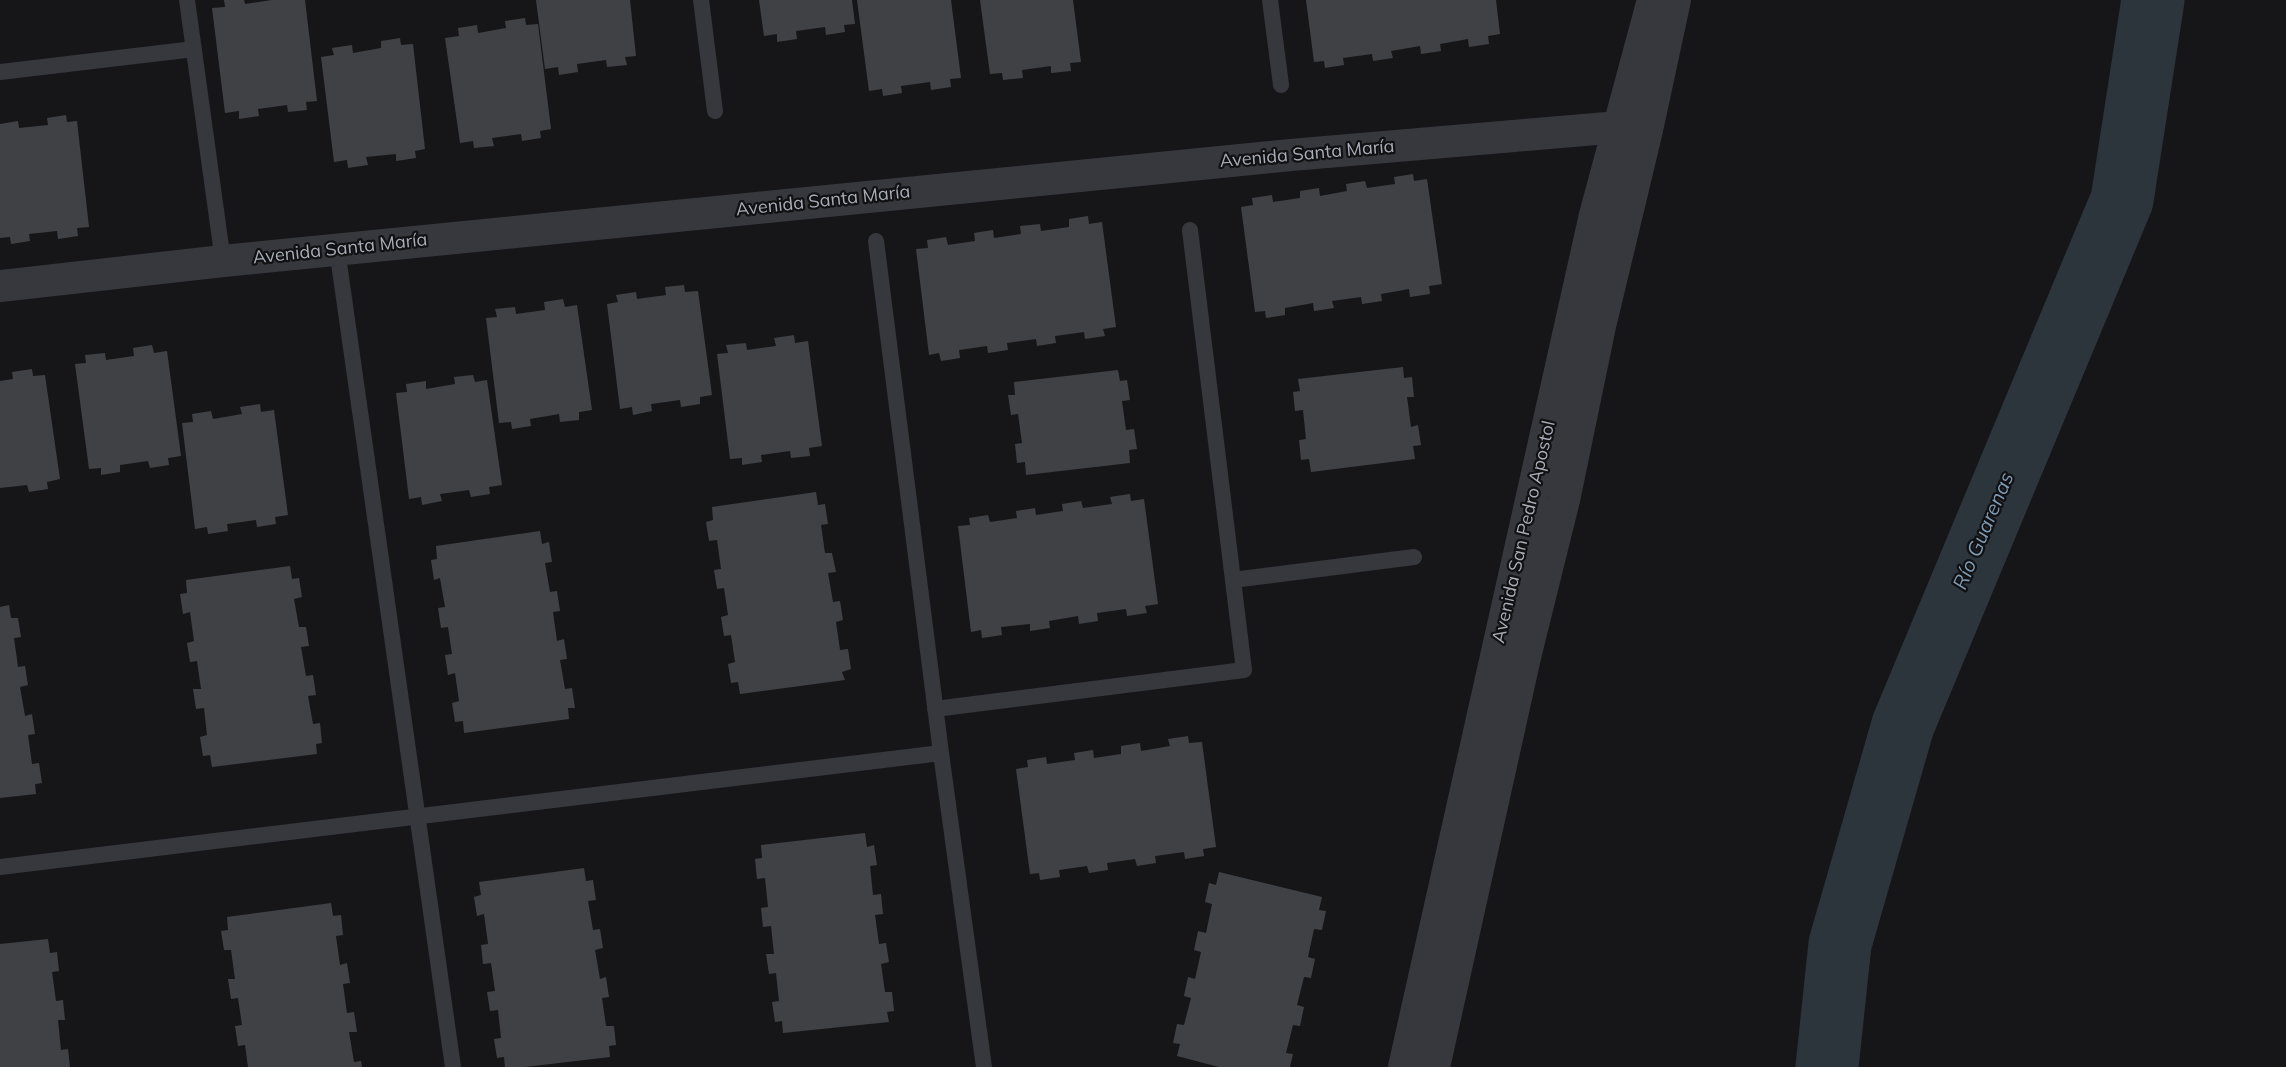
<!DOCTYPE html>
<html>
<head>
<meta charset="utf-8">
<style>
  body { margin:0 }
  canvas { display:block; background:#161618 }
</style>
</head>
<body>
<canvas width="2286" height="1067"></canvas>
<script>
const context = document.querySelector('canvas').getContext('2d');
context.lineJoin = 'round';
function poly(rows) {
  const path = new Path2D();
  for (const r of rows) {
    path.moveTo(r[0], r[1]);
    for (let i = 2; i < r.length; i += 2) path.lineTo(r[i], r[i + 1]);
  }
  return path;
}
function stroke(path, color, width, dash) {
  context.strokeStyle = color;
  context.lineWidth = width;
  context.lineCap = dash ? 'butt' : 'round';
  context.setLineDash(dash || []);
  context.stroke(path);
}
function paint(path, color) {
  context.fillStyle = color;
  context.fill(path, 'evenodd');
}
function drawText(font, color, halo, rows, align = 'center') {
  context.font = font + ' Mulish,sans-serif';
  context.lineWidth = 4.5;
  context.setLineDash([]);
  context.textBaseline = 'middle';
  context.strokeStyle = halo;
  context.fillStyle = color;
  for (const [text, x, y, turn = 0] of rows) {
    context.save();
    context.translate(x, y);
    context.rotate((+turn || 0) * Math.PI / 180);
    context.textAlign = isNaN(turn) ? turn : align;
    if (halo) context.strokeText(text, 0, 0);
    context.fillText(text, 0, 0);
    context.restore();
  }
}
stroke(poly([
  [1827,1067,1840,944,1903,725,2122,200,2153,0]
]), '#2c353c', 63);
paint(poly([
  [224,0,244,0,245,4,272,0,305,0,317,101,306,102,307,110,288,112,287,105,258,109,259,116,239,119,239,111,225,113,212,8,225,7],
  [536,0,630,0,636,56,625,57,627,65,607,67,606,60,577,64,578,72,559,75,558,67,545,69],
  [759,0,852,0,855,24,844,25,845,32,826,35,825,27,796,31,797,39,777,42,777,34,764,36],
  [857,0,951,0,961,78,950,79,951,87,931,90,930,82,901,86,902,93,883,96,882,89,869,91],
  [980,0,1073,0,1081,62,1070,63,1071,71,1051,73,1051,66,1022,70,1023,78,1003,80,1002,73,990,74],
  [1306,0,1496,0,1500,34,1488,36,1489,44,1469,47,1468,39,1440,44,1441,51,1421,54,1420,46,1391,51,1393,58,1373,61,1372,54,1343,58,1344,65,1325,68,1324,61,1314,62],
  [525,18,526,25,538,24,551,129,540,131,541,138,522,141,521,134,492,138,494,146,474,148,473,141,460,143,445,38,459,36,458,28,477,25,478,33,506,28,505,21],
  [400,38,401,45,413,44,425,149,415,151,416,158,396,161,396,154,366,157,368,165,348,168,347,160,334,162,321,57,334,55,332,48,352,45,353,53,381,48,381,41],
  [66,115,67,122,77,121,89,227,77,228,78,236,58,239,57,231,29,234,30,241,11,244,10,237,0,238,0,124,18,121,19,128,48,125,47,118],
  [1413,174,1414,181,1427,179,1442,284,1429,286,1430,294,1410,297,1409,289,1381,294,1382,301,1362,304,1361,297,1332,301,1334,308,1314,311,1313,303,1285,308,1285,315,1266,318,1265,311,1255,312,1241,207,1253,205,1252,198,1272,195,1273,202,1300,198,1300,191,1319,188,1320,196,1347,191,1346,184,1365,181,1367,188,1395,184,1394,177],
  [1088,216,1089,224,1102,222,1116,327,1103,329,1105,336,1085,339,1084,332,1055,336,1056,343,1037,346,1036,339,1007,343,1008,350,988,353,987,346,959,350,960,358,941,361,939,353,929,355,916,249,928,248,927,240,946,237,948,245,975,241,974,233,993,230,994,238,1021,234,1020,226,1040,224,1041,231,1069,227,1069,219],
  [684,285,685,292,698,291,712,395,700,397,700,404,681,407,680,400,651,404,652,411,633,415,632,407,620,409,607,304,618,302,616,295,636,292,637,299,666,295,665,287],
  [563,299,565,307,577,305,592,410,579,412,579,420,560,422,559,414,530,419,531,426,512,429,511,422,499,423,486,318,497,317,495,309,515,307,516,314,545,310,544,302],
  [794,335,795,343,808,341,822,446,809,448,810,456,791,458,790,451,761,455,762,462,742,465,742,458,730,459,717,354,728,353,726,345,746,343,747,350,776,346,774,338],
  [152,345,154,353,167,351,181,456,168,458,169,465,150,468,148,461,120,465,120,472,101,475,101,468,89,469,75,364,86,363,85,355,105,353,106,360,134,356,133,348],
  [1403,367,1404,378,1412,377,1414,397,1407,397,1411,427,1418,425,1421,445,1413,446,1415,459,1311,472,1309,459,1301,460,1299,440,1306,439,1303,410,1295,411,1293,392,1300,391,1298,379],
  [32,369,33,376,45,375,60,479,47,482,48,489,29,492,27,485,0,488,0,381,13,379,12,372],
  [1118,370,1120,381,1127,380,1130,400,1122,401,1126,430,1134,429,1137,449,1129,450,1130,463,1026,475,1025,462,1017,463,1015,444,1022,443,1018,414,1011,415,1008,395,1015,395,1014,382],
  [473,375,475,382,487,380,502,485,489,487,490,494,471,497,469,490,440,494,442,501,422,505,421,497,409,499,396,393,407,392,406,384,426,381,426,389,455,384,454,377],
  [260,404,261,412,274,410,288,515,275,517,276,524,257,527,256,520,227,524,228,531,208,534,207,527,195,529,182,423,193,422,192,414,211,411,213,419,242,414,240,407],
  [816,492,818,505,825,504,828,524,821,525,825,553,832,553,836,572,828,573,833,602,840,601,843,620,836,622,840,650,848,649,851,669,842,672,845,680,740,694,738,682,731,683,728,664,735,662,731,635,724,636,721,617,728,615,724,588,717,589,714,570,721,569,717,540,709,541,706,522,713,520,712,507],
  [1130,494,1131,501,1144,499,1158,604,1145,606,1147,613,1127,616,1126,609,1097,613,1098,621,1079,624,1078,616,1049,621,1050,628,1030,631,1030,624,1001,627,1002,635,982,638,981,630,971,632,958,526,970,525,969,518,988,515,990,522,1017,518,1016,511,1035,508,1036,515,1063,511,1062,504,1081,501,1083,508,1112,504,1110,497],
  [540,531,542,544,549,542,552,562,545,563,550,592,557,591,560,611,553,612,557,641,564,639,567,659,560,660,565,689,572,688,575,708,568,708,569,719,464,733,463,721,455,722,452,703,459,701,455,673,448,675,445,655,452,654,448,627,441,628,438,608,445,607,440,578,434,580,431,560,437,559,436,546],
  [290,566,292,579,299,578,302,597,294,599,299,627,306,627,309,646,301,647,306,676,313,675,316,695,308,696,313,724,320,723,322,743,316,744,317,754,212,767,210,755,203,756,200,737,207,735,204,708,196,709,193,689,201,689,197,661,190,662,187,643,194,641,190,612,183,614,180,594,187,593,186,580],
  [9,605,11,618,18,618,21,637,14,638,18,667,25,666,28,685,20,687,25,716,32,714,35,734,28,735,32,764,39,763,42,783,35,784,36,794,0,798,0,607],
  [1188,736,1189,743,1202,742,1216,847,1203,849,1204,856,1185,859,1184,852,1155,856,1156,863,1137,866,1135,859,1107,863,1108,870,1089,873,1087,866,1059,870,1060,877,1040,880,1039,873,1030,874,1016,769,1028,767,1027,760,1046,757,1047,764,1075,760,1074,753,1093,750,1094,758,1121,754,1121,746,1140,743,1141,751,1170,746,1168,739],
  [865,833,867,847,874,845,877,865,870,866,873,895,881,894,883,914,875,915,879,944,886,943,889,962,881,964,885,992,892,992,894,1011,887,1012,889,1022,783,1033,782,1021,775,1022,772,1002,779,1001,776,973,769,974,766,954,774,954,771,926,763,927,761,908,768,907,765,878,757,879,755,859,762,858,761,845],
  [584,868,586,881,593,880,596,900,588,901,593,930,600,929,603,948,595,950,600,979,606,977,609,997,602,998,606,1026,614,1026,616,1045,609,1046,610,1057,525,1067,505,1067,504,1057,497,1058,494,1039,501,1038,498,1010,490,1011,487,992,495,991,491,963,483,964,481,945,488,944,484,914,477,916,474,897,481,895,479,882],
  [1219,872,1322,897,1319,910,1326,911,1322,930,1314,929,1308,957,1315,959,1311,978,1304,977,1297,1005,1304,1007,1300,1026,1293,1025,1286,1053,1293,1054,1290,1067,1219,1067,1177,1056,1180,1044,1173,1043,1177,1024,1184,1025,1191,998,1184,996,1188,977,1195,979,1201,952,1194,950,1198,931,1206,933,1212,904,1205,902,1209,883,1216,885],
  [331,903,333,916,341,915,343,935,336,936,340,965,347,963,350,983,343,984,347,1013,354,1012,357,1032,349,1032,354,1062,361,1061,362,1067,248,1067,245,1045,238,1046,235,1026,242,1025,238,998,231,999,228,979,235,979,231,950,224,950,221,931,228,930,227,917],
  [48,939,50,953,57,952,59,971,52,972,56,1001,63,1000,65,1020,58,1020,61,1050,68,1049,70,1067,0,1067,0,944]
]), '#404145');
stroke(poly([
  [187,0,223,261],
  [701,0,715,111],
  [1270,0,1281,85],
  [0,72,194,49],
  [876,241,941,753,984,1067],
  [337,249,453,1067],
  [1233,580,1414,557],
  [935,709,1244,670,1190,230],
  [0,867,941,753]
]), '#37383d', 16);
stroke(poly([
  [0,286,223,261,1291,155,1619,127,1647,130],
  [1404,1067,1595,215,1653,0],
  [1434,1067,1525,657,1564,500,1600,326,1647,130,1675,0]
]), '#37383d', 32);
drawText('18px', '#a8adb8', '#111113', [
  ["Avenida Santa María",1307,154,-5],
  ["Avenida Santa María",823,201,-6],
  ["Avenida Santa María",340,249,-6],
  ["Avenida San Pedro Apostol",1524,532,-77]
]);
drawText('italic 20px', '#7f9bb3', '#111113', [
  ["Río Guarenas",1984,531,-67]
]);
</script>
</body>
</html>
